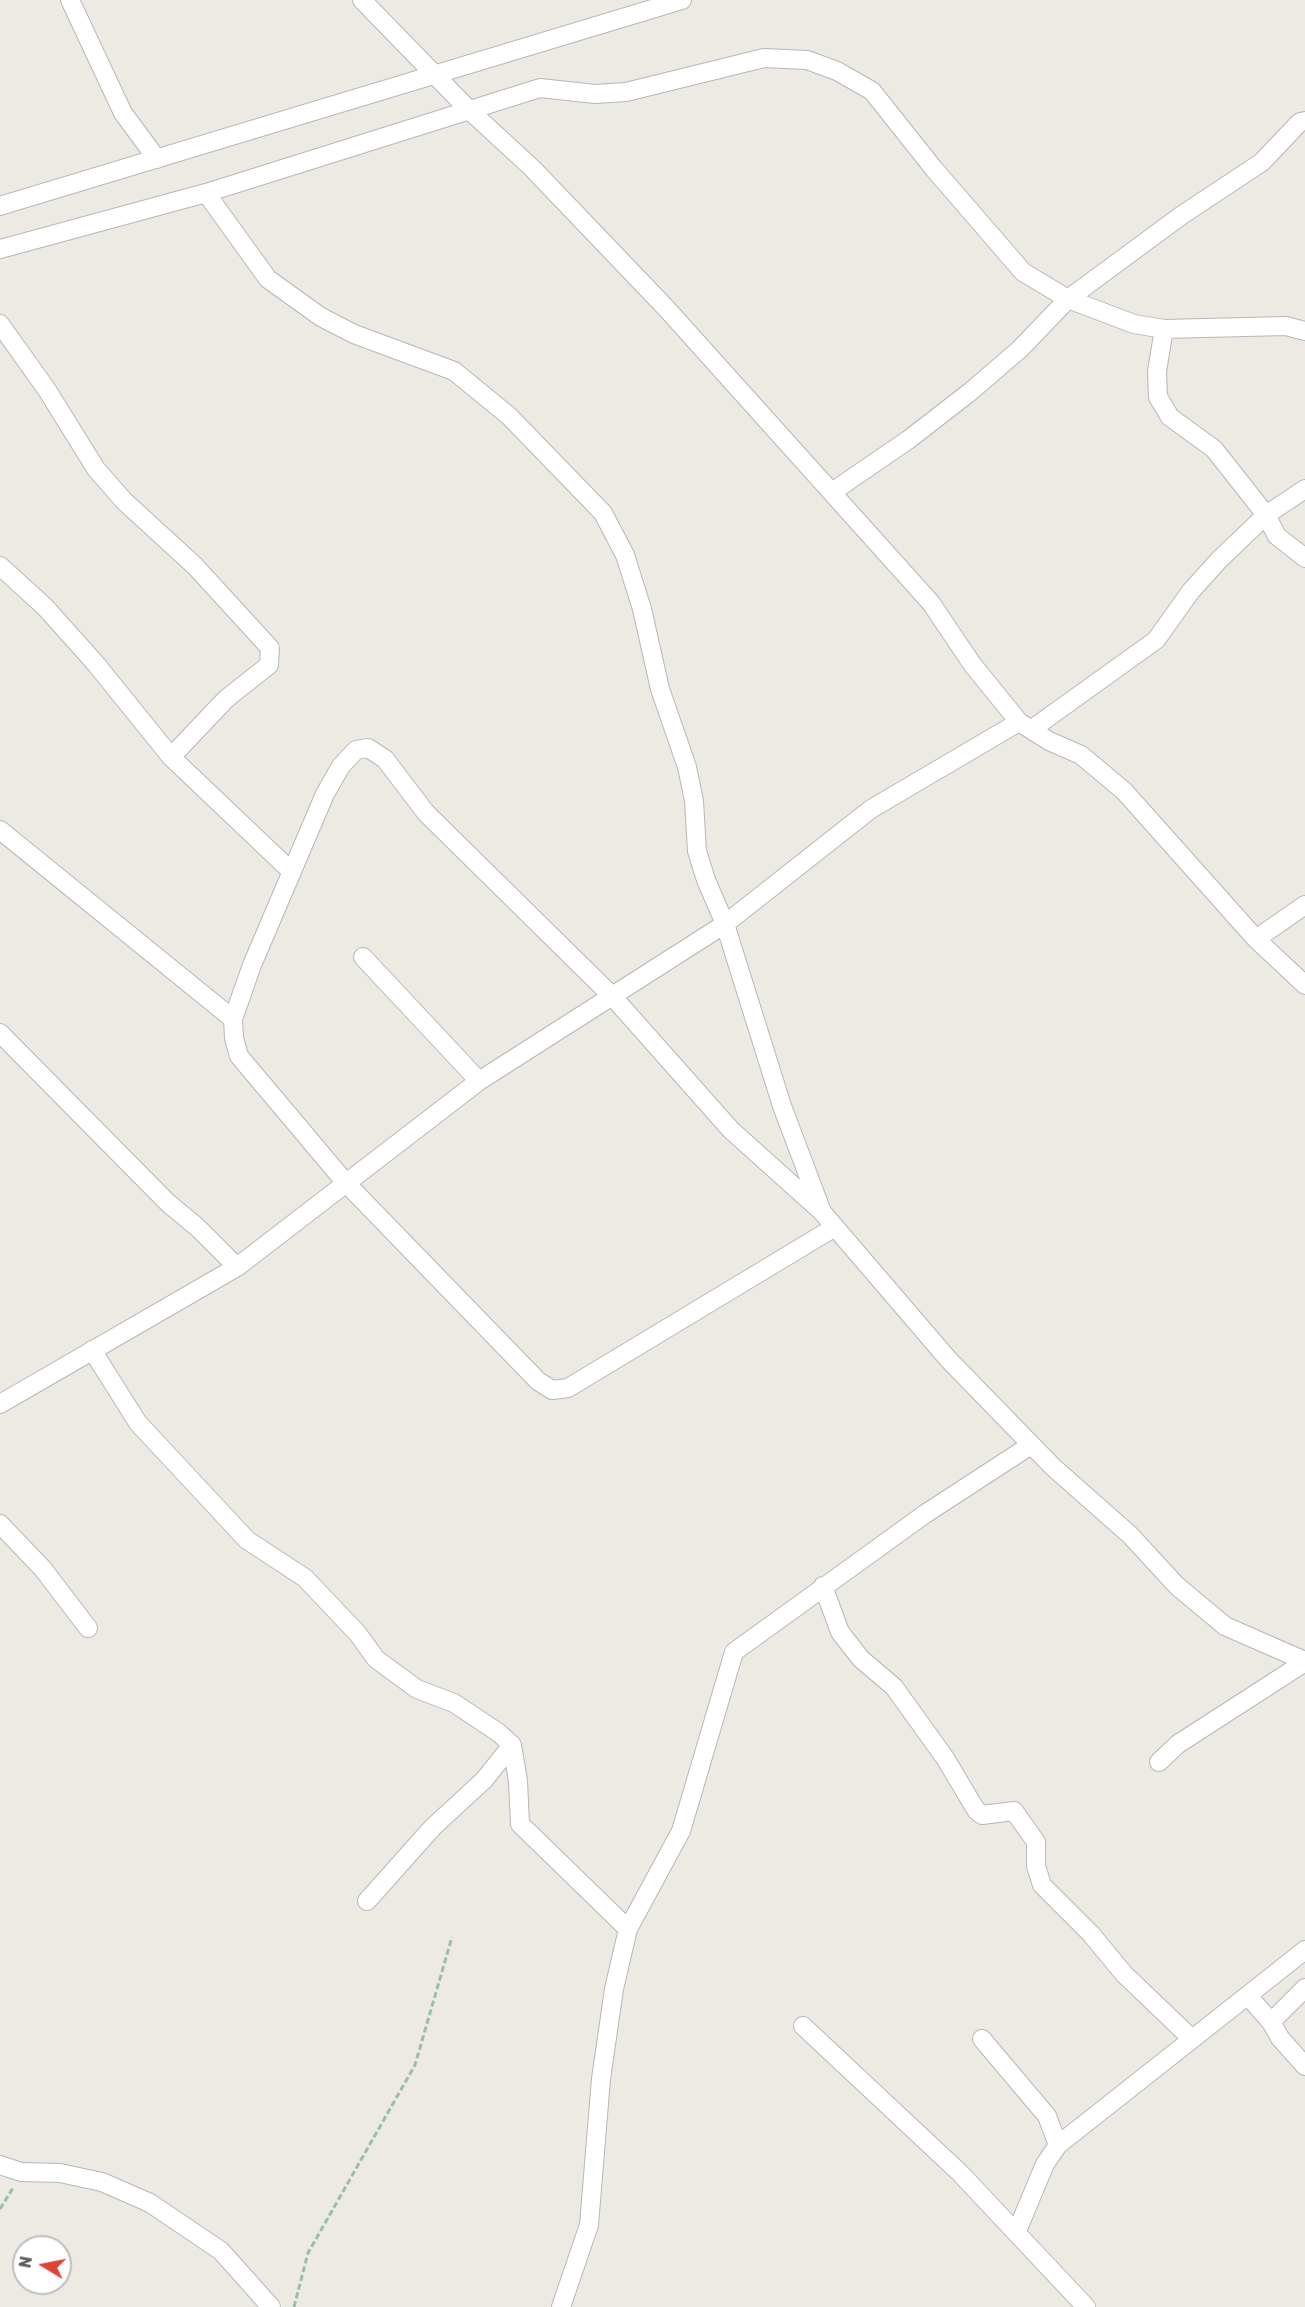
<!DOCTYPE html>
<html>
<head>
<meta charset="utf-8">
<style>
  body { margin:0 }
  #map { position:relative; width:1305px; height:2307px; overflow:hidden; background:#eceae2; font-family:Rubik,sans-serif }
  canvas { display:block }
  .north { position:absolute; left:12px; top:2235px; width:60px; height:60px; box-sizing:border-box; background:#fff; border:2px solid #bdbfc0; border-radius:50%; rotate:280deg; font-size:16px; font-weight:700; line-height:24px; text-align:center; color:#5a5e62 }
  .north::after { content:''; display:block; margin:auto; width:21px; height:27px; background:#dd4337; clip-path:polygon(50% 0,100% 100%,50% 72%,0 100%) }
</style>
</head>
<body>
<div id="map">
<canvas width="1305" height="2307"></canvas>
<div class="north">N</div>
</div>
<script>
const context = document.querySelector('canvas').getContext('2d');
context.lineJoin = 'round';
function poly(rows) {
  const path = new Path2D();
  for (const r of rows) {
    path.moveTo(r[0], r[1]);
    for (let i = 2; i < r.length; i += 2) path.lineTo(r[i], r[i + 1]);
  }
  return path;
}
function stroke(path, color, width, dash) {
  context.strokeStyle = color;
  context.lineWidth = width;
  context.lineCap = dash ? 'butt' : 'round';
  context.setLineDash(dash || []);
  context.stroke(path);
}
const minor = poly([
  [70,0,123,113,157,159],
  [362,0,469,110,532,168,666,308,931,603,972,664,1019,722,1049,741,1081,755,1124,791,1256,939,1305,985],
  [206,193,268,279,321,317,354,334,454,371,509,416,603,513,625,555,642,609,660,689,687,767,694,801,697,851,706,880,725,924,782,1106,822,1212,948,1359,1053,1467,1130,1535,1177,1586,1225,1626,1305,1661],
  [0,206,682,0],
  [0,249,206,193,540,88,595,94,626,92,764,58,807,60,837,71,872,91,934,169,1023,272,1068,299,1134,324,1164,329,1286,326,1305,331],
  [0,324,47,390,96,469,124,501,195,566,270,648,269,665,226,699,171,757],
  [1164,329,1157,371,1158,397,1170,417,1214,449,1266,515,1277,536,1305,558],
  [832,492,908,440,970,392,1020,349,1068,299,1182,215,1262,162,1300,122,1305,121],
  [0,566,45,607,96,664,171,757,292,872],
  [1032,729,1156,640,1191,591,1219,560,1266,515,1305,489],
  [0,830,233,1019],
  [1256,939,1305,905],
  [363,957,479,1081],
  [0,1033,168,1203,197,1227,237,1267],
  [819,1209,731,1130,613,997,426,813,385,759,368,748,356,750,341,766,325,794,252,965,233,1019,234,1038,239,1056,345,1182,538,1381,552,1390,568,1388,835,1227],
  [92,1350,138,1423,247,1540,305,1578,358,1634,376,1659,417,1689,454,1703,499,1733,512,1745,518,1781,520,1824,628,1929],
  [0,1404,237,1267,479,1081,725,924,871,809,1019,722],
  [0,1524,43,1569,88,1628],
  [823,1586,840,1632,861,1659,894,1687,945,1758,976,1810,982,1815,1014,1811,1036,1842,1036,1866,1042,1885,1091,1934,1124,1974,1192,2039],
  [1159,1762,1178,1744,1305,1662],
  [367,1901,433,1827,484,1780,512,1745],
  [1305,1988,1271,2022,1280,2038,1305,2066],
  [1248,1996,1271,2022],
  [803,2026,960,2173,1086,2307],
  [982,2039,1047,2116,1058,2145],
  [0,2165,21,2172,60,2173,102,2182,150,2203,221,2251,271,2307],
  [1017,2231,1045,2164,1058,2145,1305,1950],
  [561,2307,589,2225,601,2079,614,1989,628,1929,681,1831,734,1652,925,1514,1031,1445]
]);
stroke(minor, '#b4b7bb', 20);
stroke(poly([
  [0,2209,13,2188],
  [294,2307,308,2253,415,2065,452,1937]
]), '#98c0a4', 3, [6, 3]);
stroke(minor, '#fff', 18);
</script>
</body>
</html>
